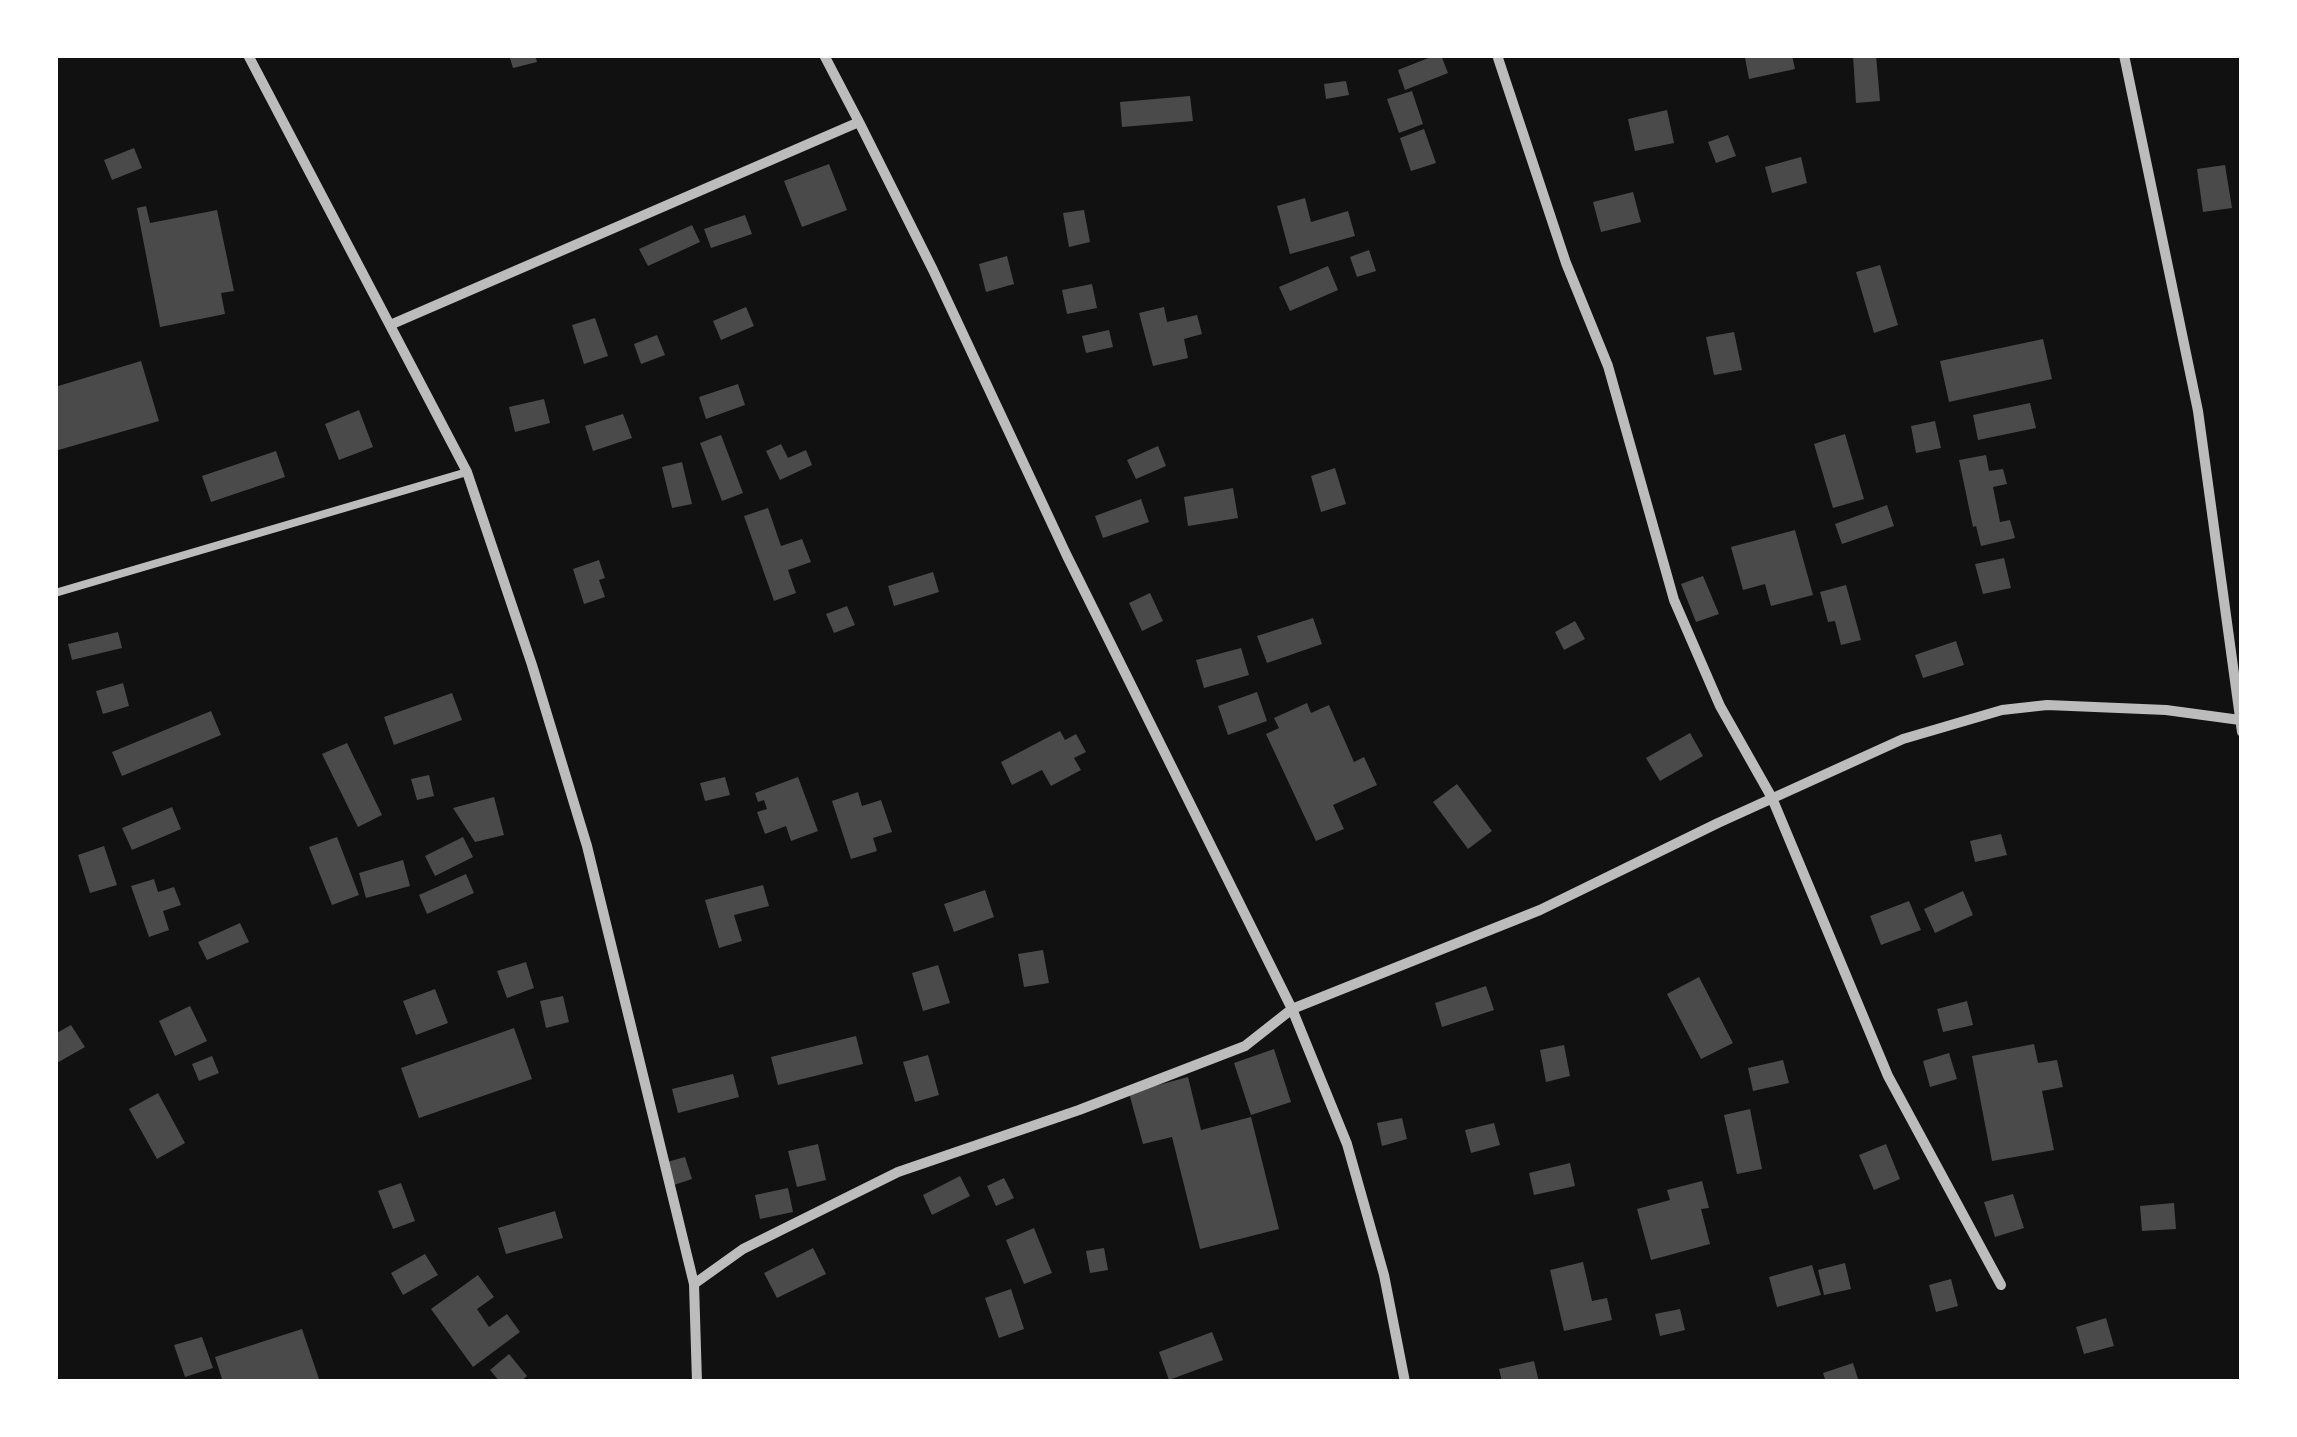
<!DOCTYPE html>
<html>
<head>
<meta charset="utf-8">
<style>
  body { margin:0 }
  #map { position:relative; width:2297px; height:1437px; overflow:hidden; background:#111; font-family:"Exo 2",sans-serif }
  canvas { display:block }
  .frame { position:absolute; inset:0; border:58px solid #fff; pointer-events:none }
</style>
</head>
<body>
<div id="map">
<canvas width="2297" height="1437"></canvas>
<div class="frame"></div>
</div>
<script>
const context = document.querySelector('canvas').getContext('2d');
context.lineJoin = 'round';
function paint(path, color) {
  context.fillStyle = color;
  context.fill(path, 'evenodd');
}
function poly(rows) {
  const path = new Path2D();
  for (const r of rows) {
    path.moveTo(r[0], r[1]);
    for (let i = 2; i < r.length; i += 2) path.lineTo(r[i], r[i + 1]);
  }
  return path;
}
function stroke(path, color, width, dash) {
  context.strokeStyle = color;
  context.lineWidth = width;
  context.lineCap = dash ? 'butt' : 'round';
  context.setLineDash(dash || []);
  context.stroke(path);
}
paint(poly([
  [509,55,535,55,537,62,513,68],
  [1436,55,1441,55,1448,73,1405,90,1398,70],
  [1761,55,1792,55,1795,69,1749,79,1745,58],
  [1853,55,1876,55,1880,101,1856,103],
  [1346,81,1349,95,1326,99,1324,84],
  [1412,91,1423,124,1399,133,1387,99],
  [1190,96,1193,121,1122,127,1120,102],
  [1667,110,1674,143,1635,151,1628,119],
  [1424,129,1436,163,1411,171,1400,138],
  [1728,135,1736,156,1716,163,1708,142],
  [134,148,142,168,112,180,104,160],
  [1801,157,1807,183,1772,193,1765,167],
  [829,164,847,210,802,227,784,181],
  [2225,165,2232,208,2203,212,2197,169],
  [1633,192,1641,222,1601,232,1593,202],
  [1305,198,1311,222,1348,211,1355,236,1290,254,1277,206],
  [146,206,150,223,217,210,234,291,221,293,225,314,160,327,137,208],
  [1084,210,1090,242,1069,247,1063,213],
  [745,215,752,234,711,248,704,229],
  [692,225,700,242,648,266,639,249],
  [1369,250,1376,271,1357,277,1350,257],
  [1007,256,1014,284,986,292,979,264],
  [1880,265,1898,325,1874,333,1856,272],
  [1328,266,1338,290,1290,311,1279,287],
  [1092,284,1097,308,1067,314,1062,290],
  [746,307,754,326,721,340,713,321],
  [1164,307,1167,322,1197,315,1202,334,1184,339,1188,358,1153,366,1139,313],
  [595,318,608,356,584,364,572,325],
  [1109,330,1113,347,1086,353,1082,336],
  [1734,332,1742,370,1714,375,1706,337],
  [657,335,665,355,641,364,634,344],
  [2043,339,2052,379,1949,402,1940,361],
  [141,361,159,421,55,451,55,387],
  [738,384,745,405,706,419,699,397],
  [544,399,550,423,515,432,509,407],
  [2030,403,2036,428,1978,440,1973,415],
  [359,410,373,447,339,460,325,424],
  [623,414,632,438,593,451,585,426],
  [1935,421,1941,448,1916,453,1911,426],
  [1845,434,1864,499,1833,508,1814,444],
  [721,435,743,493,722,501,700,443],
  [781,444,788,458,806,450,812,465,780,480,766,451],
  [1158,446,1166,466,1136,479,1127,460],
  [276,451,285,477,211,502,202,476],
  [1986,455,1989,471,2003,469,2007,484,1993,487,2000,522,2010,520,2015,538,1981,546,1976,526,1973,527,1959,460],
  [682,462,692,504,672,508,662,467],
  [1335,468,1346,504,1321,512,1311,476],
  [1233,488,1238,518,1188,526,1184,497],
  [1141,499,1149,522,1103,538,1095,516],
  [1887,505,1894,526,1842,544,1835,524],
  [768,508,781,546,802,539,811,562,788,570,796,593,774,601,744,516],
  [1795,530,1813,595,1771,606,1765,584,1743,590,1731,547],
  [2004,558,2011,588,1983,594,1975,564],
  [599,560,605,578,599,580,605,597,584,604,573,569],
  [933,572,939,592,894,606,888,586],
  [1703,576,1719,614,1696,622,1681,584],
  [1846,585,1861,640,1841,645,1835,621,1828,622,1820,592],
  [1150,593,1163,621,1142,631,1129,603],
  [847,606,855,625,834,633,826,614],
  [1313,618,1322,644,1267,663,1257,636],
  [1575,621,1585,639,1564,650,1555,632],
  [118,632,122,648,72,660,68,644],
  [1956,641,1964,665,1923,678,1915,655],
  [1241,648,1249,675,1204,688,1196,660],
  [123,683,129,706,103,714,96,691],
  [1257,692,1267,721,1228,735,1218,706],
  [452,693,462,720,394,745,384,717],
  [1307,703,1311,713,1329,705,1354,762,1364,757,1377,785,1333,805,1344,829,1316,841,1266,734,1279,728,1274,718],
  [211,711,221,735,122,776,112,752],
  [1060,731,1065,740,1076,734,1086,752,1074,758,1081,770,1051,786,1042,770,1012,785,1001,762],
  [1690,733,1703,756,1660,781,1646,758],
  [347,743,382,815,358,827,322,754],
  [429,775,434,796,417,800,411,779],
  [725,777,730,795,705,801,700,783],
  [798,777,818,831,791,841,786,826,765,834,757,812,767,809,764,800,758,802,755,793],
  [1457,784,1492,831,1468,849,1433,802],
  [858,792,862,806,881,800,892,832,873,838,877,851,851,859,832,801],
  [494,797,504,835,475,842,453,808],
  [172,807,181,829,132,850,122,828],
  [2001,834,2007,855,1975,862,1970,841],
  [337,837,359,895,332,905,309,847],
  [463,837,473,857,435,876,425,856],
  [104,846,117,885,90,893,78,855],
  [403,860,410,886,366,898,359,873],
  [466,874,474,893,427,914,419,895],
  [154,879,158,892,174,887,181,905,163,911,169,930,149,937,131,886],
  [763,885,769,906,734,915,742,941,719,948,705,900],
  [985,890,994,917,954,932,944,904],
  [1963,891,1973,915,1935,933,1924,909],
  [1909,901,1921,930,1881,945,1870,916],
  [240,923,249,942,207,960,198,942],
  [1043,950,1049,983,1024,987,1018,954],
  [526,962,534,988,507,998,497,971],
  [938,965,950,1003,923,1011,912,973],
  [1699,977,1733,1043,1701,1059,1667,994],
  [1486,986,1494,1010,1442,1027,1435,1003],
  [435,989,448,1023,416,1035,403,1001],
  [563,996,569,1022,546,1028,540,1001],
  [1967,1001,1973,1025,1943,1032,1937,1009],
  [190,1006,207,1041,175,1056,159,1021],
  [71,1025,85,1047,55,1064,55,1034],
  [514,1028,532,1079,419,1118,401,1068],
  [856,1036,863,1064,778,1085,771,1057],
  [2034,1044,2038,1063,2057,1060,2063,1087,2042,1091,2054,1150,1992,1161,1972,1056],
  [1564,1045,1570,1076,1546,1082,1540,1050],
  [1274,1049,1291,1102,1251,1115,1234,1063],
  [1949,1053,1957,1079,1930,1087,1923,1061],
  [928,1055,939,1095,915,1102,903,1062],
  [212,1056,219,1073,199,1081,192,1064],
  [1783,1060,1789,1083,1753,1091,1748,1068],
  [733,1074,739,1097,678,1113,672,1089],
  [1188,1077,1201,1130,1251,1117,1279,1229,1200,1249,1172,1137,1143,1144,1129,1093],
  [158,1093,185,1143,157,1159,129,1109],
  [1750,1109,1762,1169,1737,1174,1724,1115],
  [1402,1118,1407,1139,1382,1146,1377,1123],
  [1494,1123,1500,1145,1471,1153,1465,1130],
  [818,1144,826,1180,797,1187,788,1151],
  [1886,1144,1900,1179,1874,1190,1859,1155],
  [685,1157,692,1179,674,1185,667,1162],
  [1570,1163,1575,1186,1534,1195,1529,1173],
  [960,1176,970,1196,932,1215,923,1195],
  [1004,1178,1014,1198,996,1206,987,1186],
  [1702,1181,1709,1208,1701,1209,1710,1244,1651,1260,1637,1209,1670,1200,1667,1190],
  [401,1183,415,1221,393,1229,378,1191],
  [788,1188,793,1212,760,1219,755,1195],
  [2013,1194,2024,1228,1995,1237,1984,1202],
  [2174,1203,2176,1229,2142,1231,2140,1206],
  [555,1211,563,1238,506,1254,498,1228],
  [1034,1228,1052,1273,1024,1284,1006,1240],
  [813,1248,826,1274,777,1298,764,1273],
  [1104,1248,1108,1270,1090,1273,1086,1251],
  [425,1254,438,1275,403,1295,391,1273],
  [1583,1262,1592,1301,1607,1298,1612,1320,1564,1331,1550,1270],
  [1845,1263,1851,1289,1824,1295,1818,1270],
  [1812,1265,1821,1295,1777,1307,1769,1277],
  [478,1275,494,1297,477,1309,489,1327,507,1314,520,1332,473,1367,431,1309],
  [1951,1279,1958,1306,1936,1312,1929,1285],
  [1011,1289,1024,1329,999,1338,985,1298],
  [1680,1309,1685,1330,1660,1336,1655,1314],
  [2106,1318,2114,1346,2084,1354,2076,1327],
  [302,1329,320,1382,223,1382,215,1357],
  [1212,1332,1223,1360,1169,1380,1159,1352],
  [202,1337,213,1368,185,1377,174,1345],
  [509,1354,527,1376,520,1382,500,1382,490,1370],
  [1534,1361,1539,1382,1502,1382,1499,1369],
  [1853,1363,1859,1382,1826,1382,1823,1373]
]), '#4a4a4a');
stroke(poly([
  [55,593,467,472]
]), '#bcbcbc', 8);
stroke(poly([
  [248,55,467,472,532,665,587,846,694,1284,697,1382],
  [824,55,859,122],
  [1497,55,1566,263,1608,366,1674,600,1720,706,1772,798,1888,1076,2001,1285],
  [2124,55,2198,411,2242,732],
  [390,325,859,122,933,270,1067,556,1292,1009,1347,1144,1384,1275,1405,1382],
  [694,1284,743,1249,898,1172,1079,1110,1245,1046,1292,1009,1540,910,1718,823,1903,739,2002,710,2047,705,2166,710,2240,720]
]), '#bcbcbc', 10);
</script>
</body>
</html>
